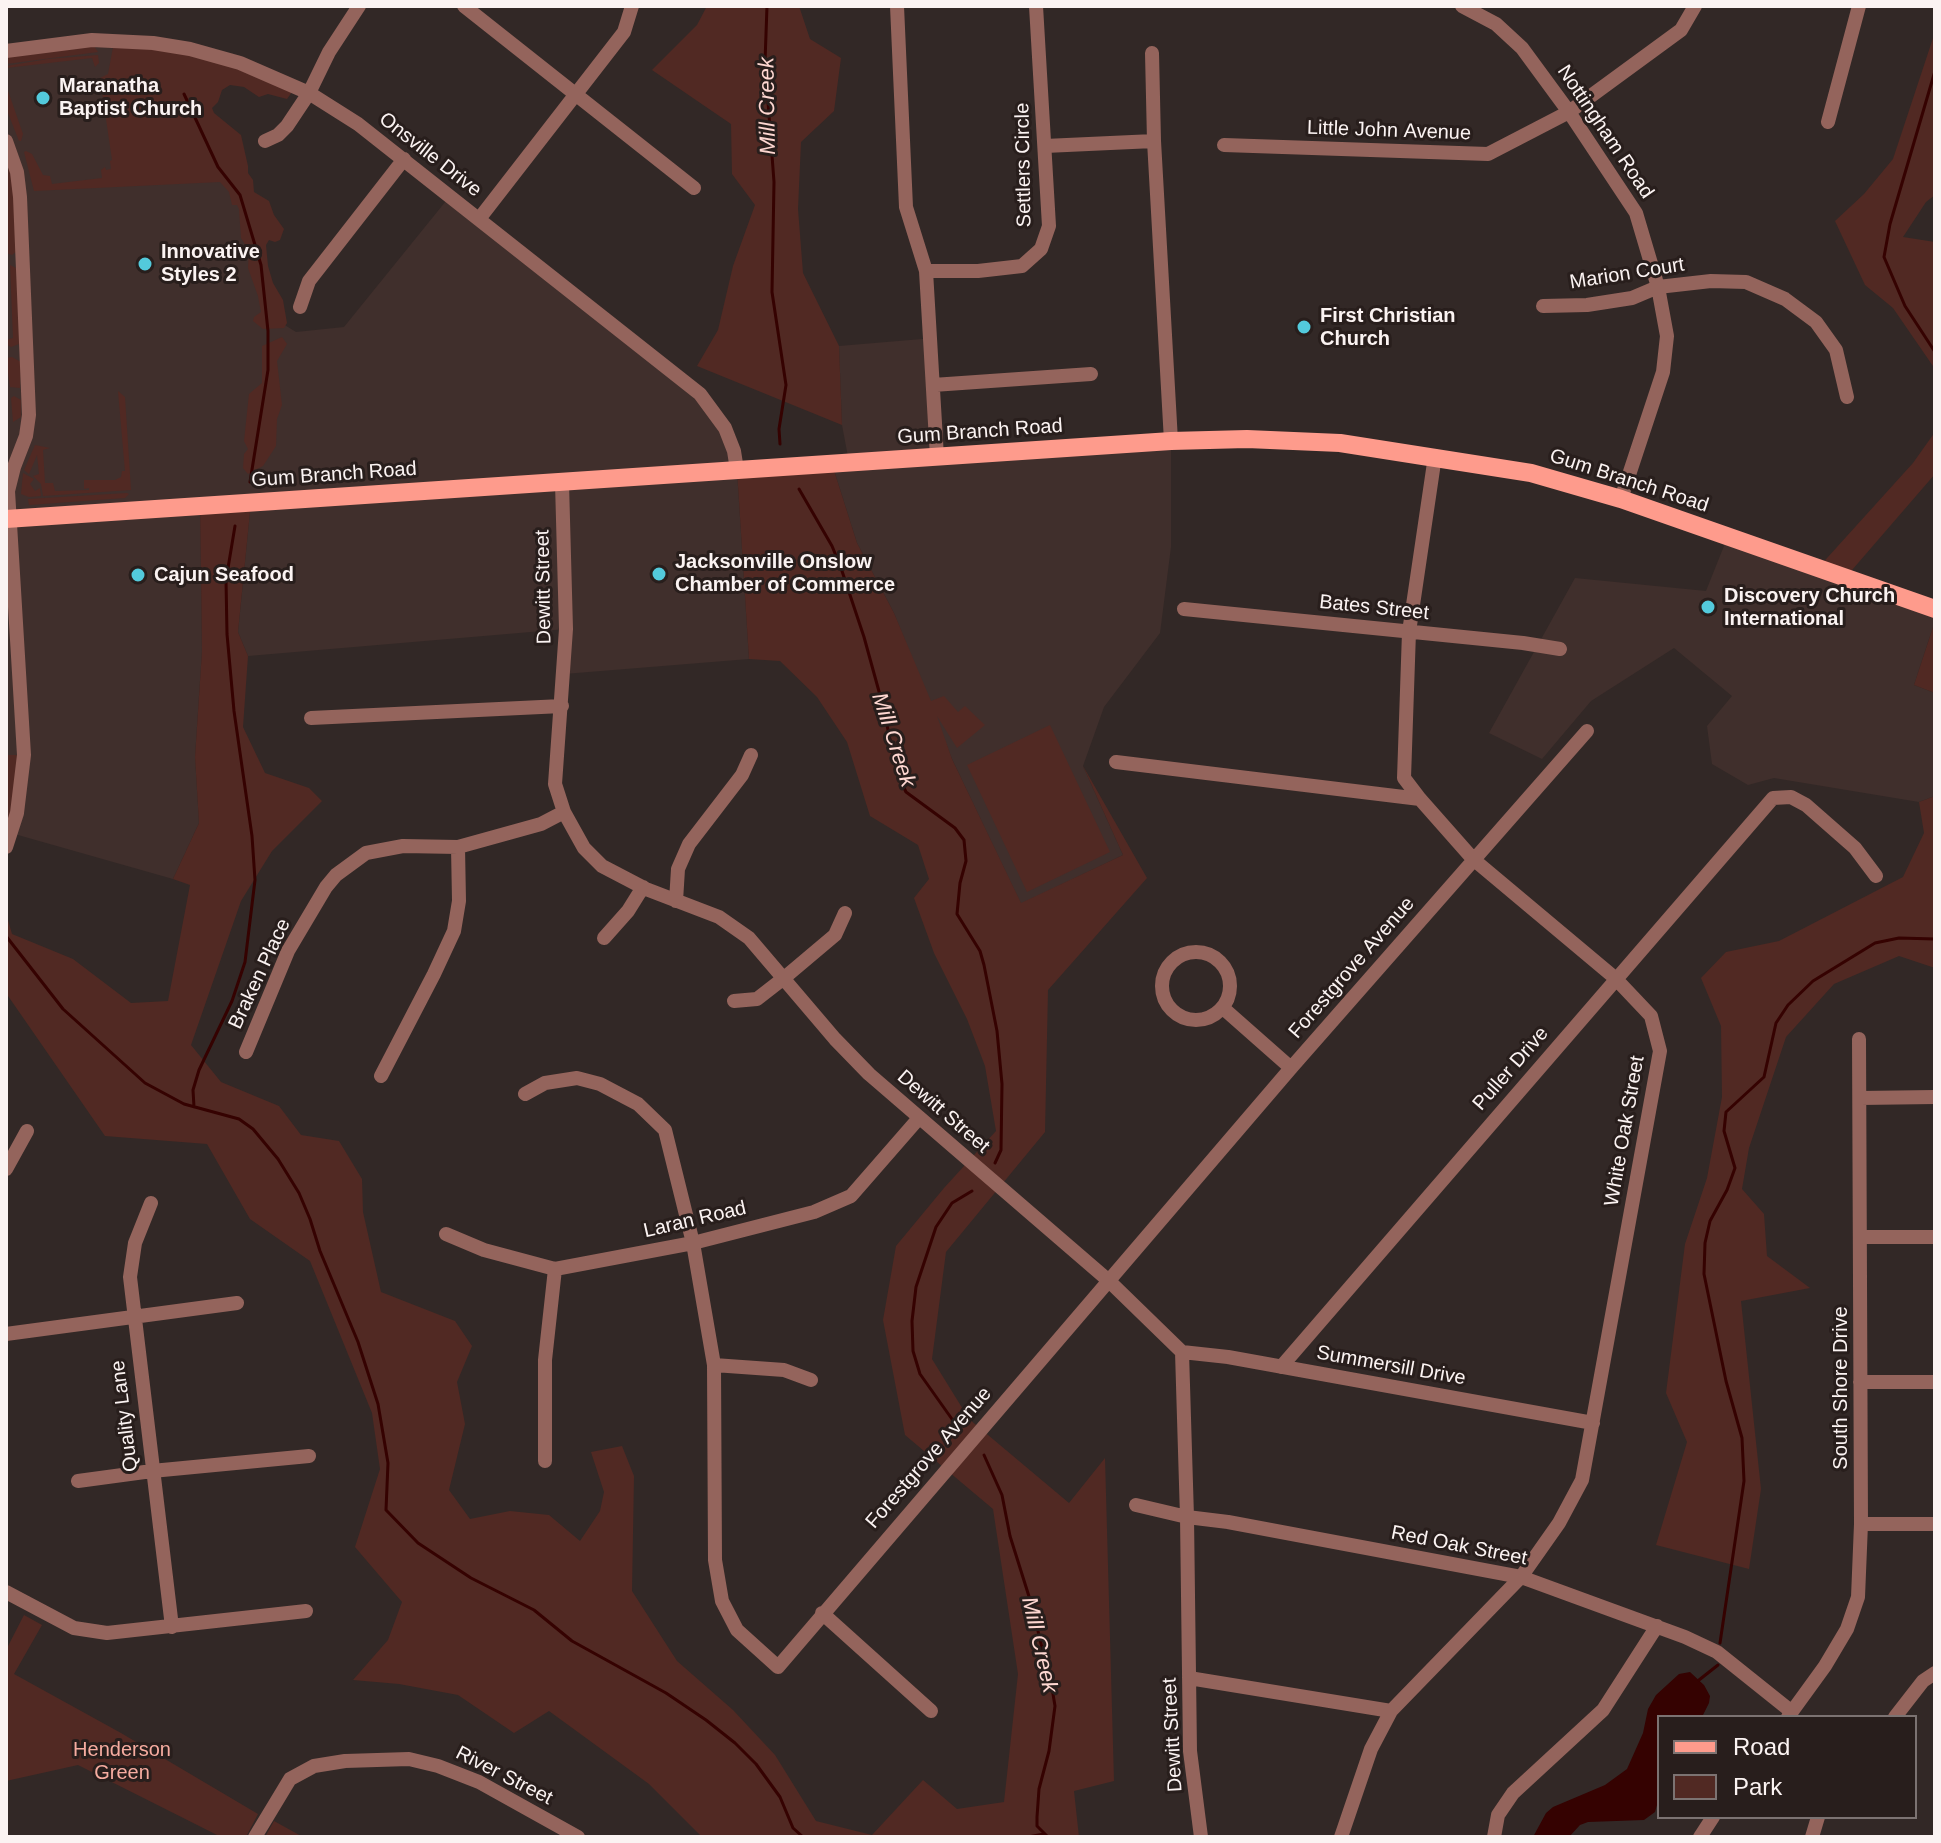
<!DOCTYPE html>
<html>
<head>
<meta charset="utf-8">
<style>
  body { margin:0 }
  #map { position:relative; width:1941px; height:1843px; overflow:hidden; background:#322826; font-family:Arial,sans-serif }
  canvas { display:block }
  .frame { position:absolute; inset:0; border:8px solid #fbf3f2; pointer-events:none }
  .legend { position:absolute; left:1657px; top:1715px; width:260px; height:104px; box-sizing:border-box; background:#281e1c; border:2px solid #7c7372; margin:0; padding:10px 14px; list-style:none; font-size:24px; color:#fbf3f2 }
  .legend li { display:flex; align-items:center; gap:16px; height:40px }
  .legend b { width:40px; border:2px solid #7c7372 }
</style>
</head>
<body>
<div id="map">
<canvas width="1941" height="1843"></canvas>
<div class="frame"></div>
<ul class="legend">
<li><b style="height:10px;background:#fe9b8c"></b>Road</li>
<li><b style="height:22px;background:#512923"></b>Park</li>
</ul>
</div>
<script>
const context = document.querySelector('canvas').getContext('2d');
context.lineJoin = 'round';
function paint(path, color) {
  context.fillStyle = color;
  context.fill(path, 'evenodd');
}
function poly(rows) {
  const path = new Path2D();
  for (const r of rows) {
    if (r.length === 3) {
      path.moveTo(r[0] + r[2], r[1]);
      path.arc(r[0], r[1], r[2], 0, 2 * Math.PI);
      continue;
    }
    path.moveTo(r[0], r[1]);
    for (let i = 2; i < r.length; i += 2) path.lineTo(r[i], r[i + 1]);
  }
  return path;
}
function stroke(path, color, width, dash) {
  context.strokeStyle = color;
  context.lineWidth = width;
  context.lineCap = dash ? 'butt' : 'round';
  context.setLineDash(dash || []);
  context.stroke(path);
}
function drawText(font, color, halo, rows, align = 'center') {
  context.font = font + ' Arial,sans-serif';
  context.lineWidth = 6;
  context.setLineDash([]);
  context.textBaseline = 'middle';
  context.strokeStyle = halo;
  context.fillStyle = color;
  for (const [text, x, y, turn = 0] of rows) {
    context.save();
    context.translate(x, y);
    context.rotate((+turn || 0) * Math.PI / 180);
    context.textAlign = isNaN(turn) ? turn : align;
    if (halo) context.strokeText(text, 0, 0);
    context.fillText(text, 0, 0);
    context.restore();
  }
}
paint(poly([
  [106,40,260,218,275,319,296,332,344,327,450,196,713,408,737,470,749,659,564,674,566,629,248,656,238,632,251,502,200,506,202,651,195,757,199,823,173,879,11,833,23,755,6,755,6,51],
  [934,338,937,457,1171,441,1171,547,1160,633,1104,707,1083,766,1123,855,1021,904,952,759,894,613,857,543,832,464,849,462,842,425,839,346],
  [1728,536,1935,609,1935,621,1914,685,1935,693,1935,796,1919,802,1774,778,1748,785,1712,764,1707,726,1732,696,1674,648,1591,701,1542,759,1489,733,1575,578,1706,591]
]), '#402f2c');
paint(poly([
  [707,6,799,6,810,39,841,58,834,111,801,142,798,209,803,273,839,346,842,425,697,366,718,330,733,266,755,205,732,174,731,124,652,70,697,25],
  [1935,32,1935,195,1926,202,1903,237,1935,242,1935,369,1893,308,1865,285,1835,221,1864,194,1893,159],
  [131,45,214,59,292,92,287,99,268,94,259,97,244,87,230,85,222,90,218,102,212,108,214,113,241,135,248,166,248,173,253,180,254,192,269,201,274,215,284,229,280,240,275,242,269,240,266,245,268,266,273,283,283,300,287,323,284,328,263,329,253,321,254,317,261,312,258,296,248,268,249,251,241,238,239,209,237,205,232,205,229,192,220,182,34,191,24,152,26,151,32,154,43,175,50,176,52,184,102,178,101,170,105,167,106,170,111,169,110,161,112,160,100,78,108,74,113,47],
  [94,46,98,52,6,64,6,56],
  [98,55,99,63,95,67,92,58,6,68,6,66,48,59],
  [6,85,23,134,21,141,19,141,6,108],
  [6,157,13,183,17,251,12,255,6,253],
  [10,265,16,268,21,337,19,344,11,347,6,344,6,340,13,338],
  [282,337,287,344,277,361,282,405,277,419,276,446,263,466,248,474,243,468,244,454,248,449,244,441,249,394,262,383,262,346],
  [12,357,21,362,20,388,10,387,6,358],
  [118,391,125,397,131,490,43,496,41,484,33,476,39,474,37,455,29,474,24,470,35,445,50,448,43,450,45,483,53,483,55,491,89,490,89,488,84,489,84,480,115,480,121,477,122,471,125,471],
  [14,396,21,400,21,417,13,422,11,398],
  [1935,432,1935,474,1846,577,1818,568,1913,463],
  [832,464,857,543,894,613,931,701,944,696,958,712,965,706,985,725,957,748,937,716,952,759,1021,903,1123,855,1083,766,1147,878,1048,990,1045,1132,946,1252,932,1359,969,1419,1069,1503,1105,1458,1114,1781,1074,1791,1079,1837,702,1837,649,1784,549,1711,514,1733,458,1695,399,1684,353,1680,388,1640,402,1602,355,1547,380,1469,372,1413,310,1261,250,1219,207,1144,105,1136,6,993,6,913,12,934,73,959,131,1003,168,1001,190,885,173,879,199,823,195,757,202,651,200,506,251,502,238,632,248,656,243,727,265,773,309,788,322,801,272,851,241,901,191,1045,221,1082,279,1106,301,1135,339,1141,362,1179,363,1212,381,1292,455,1321,472,1346,457,1382,465,1424,449,1490,470,1519,510,1511,549,1515,580,1541,600,1511,604,1492,591,1452,622,1446,634,1476,632,1591,677,1661,733,1710,775,1755,816,1821,872,1835,923,1780,957,1809,1004,1802,1018,1674,993,1509,905,1435,883,1320,896,1246,944,1188,996,1131,985,1066,967,1019,934,953,914,898,929,879,918,845,870,816,847,742,817,697,780,661,749,659,737,470],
  [23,473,34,479,30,484,35,491,40,488,41,496,29,497,21,494],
  [127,493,129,494,125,498,29,505,28,499],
  [1935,621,1935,693,1914,685],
  [1050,725,1110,852,1027,892,967,765],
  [6,755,24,755,6,847],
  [1935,796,1935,968,1899,956,1834,984,1786,1037,1749,1148,1742,1189,1764,1214,1767,1256,1810,1288,1741,1301,1761,1489,1749,1569,1656,1545,1687,1442,1666,1393,1685,1244,1707,1178,1722,1097,1721,1026,1701,978,1726,952,1779,941,1903,877,1924,833,1919,802],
  [24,1615,42,1625,14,1674,121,1733,258,1814,246,1837,221,1837,78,1765,6,1781,6,1650],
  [274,1821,303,1837,265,1837]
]), '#512923');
paint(poly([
  [1690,1672,1704,1685,1710,1696,1709,1703,1702,1717,1659,1717,1659,1798,1655,1812,1644,1820,1588,1822,1580,1825,1569,1837,1533,1837,1546,1813,1553,1807,1605,1785,1627,1769,1643,1733,1648,1709,1656,1695,1679,1674]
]), '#350201');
stroke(poly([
  [767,6,765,62,774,182,772,292,786,385,779,429,780,444],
  [1935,71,1890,224,1884,257,1905,306,1935,352],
  [184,94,218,167,240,195,261,265,268,331,268,370,250,482],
  [799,489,832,546,841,568,864,637,883,706,897,773,906,792,955,828,964,840,966,861,960,883,957,914,980,951,984,965,997,1031,1002,1084,1001,1150,995,1163],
  [6,936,63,1009,145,1083,184,1104,239,1119,253,1129,278,1159,299,1193,310,1219,320,1251,358,1342,378,1404,388,1463,386,1510,418,1543,471,1578,534,1610,572,1641,666,1693,706,1720,735,1743,756,1764,780,1797,793,1828,803,1837],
  [194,1107,193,1090,199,1070,232,1001,245,962,255,880,252,836,234,711,227,634,226,580,235,526],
  [959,1429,920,1374,913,1351,912,1321,916,1287,936,1227,952,1203,972,1191],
  [984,1455,1002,1495,1010,1536,1032,1606,1053,1694,1055,1706,1049,1751,1039,1789,1037,1817,1037,1826,1048,1837],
  [1720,1643,1744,1481,1742,1438,1726,1381,1704,1274,1705,1243,1710,1221,1727,1190,1735,1168,1724,1131,1726,1112,1764,1077,1776,1023,1788,1005,1813,981,1875,943,1899,938,1935,939],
  [1699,1680,1718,1665],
  [1028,1837,1044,1834]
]), '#350201', 3);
stroke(poly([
  [464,6,694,188],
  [897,6,906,207,926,271,937,457],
  [1462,6,1496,24,1522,48,1569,112,1636,213,1658,287,1667,336,1663,372,1621,499],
  [6,51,92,40,153,43,190,49,240,63,309,93,358,124,700,394,725,428,734,451,737,470],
  [1152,53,1154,141,1171,441],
  [1828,122,1859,6],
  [6,141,17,172,20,197,29,415,26,436,14,467,8,491,24,755,17,813,6,847],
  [265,141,278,135,287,126,309,93,329,52,359,6],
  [1224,145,1488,154,1569,112,1681,30,1695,6],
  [1045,146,1154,141],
  [479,219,624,32,632,6],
  [926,271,978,271,1022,266,1041,249,1049,226,1036,6],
  [1543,306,1587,305,1632,298,1658,287,1711,281,1746,282,1785,299,1816,322,1836,350,1847,397],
  [300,307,309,281,404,159],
  [933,385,1091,374],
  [562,483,566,629,555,784,564,812,584,848,602,866,646,889,719,917,749,938,835,1039,869,1074,1109,1281,1182,1352,1187,1517,1190,1751,1201,1837],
  [1184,609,1523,643,1560,649],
  [311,718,562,706],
  [1116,762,1420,799],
  [676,901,678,869,689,844,742,775,751,755],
  [604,938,628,911,643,887],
  [1196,986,34],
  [734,1001,757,999,784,978,835,935,845,913],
  [1223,1008,1291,1068],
  [246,1052,288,951,326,887,336,875,366,853,403,846,458,847,541,824,564,812],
  [381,1076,434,974,454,931,459,901,458,847],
  [525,1094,545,1083,577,1078,600,1084,638,1104,665,1130,693,1243,714,1365,715,1560,722,1601,737,1630,778,1667,1291,1068,1587,731],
  [1860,1098,1935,1097],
  [6,1169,27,1131],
  [151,1203,135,1243,130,1277,172,1627],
  [446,1234,484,1250,555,1269,693,1243,814,1212,851,1196,919,1118],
  [1861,1237,1935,1237],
  [6,1334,237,1303],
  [1182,1352,1228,1357,1593,1423],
  [714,1365,784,1370,811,1380],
  [1281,1367,1773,798,1791,797,1806,805,1855,848,1876,876],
  [1860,1382,1935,1382],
  [545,1461,545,1360,555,1269],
  [78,1481,152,1471,309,1456],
  [1136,1505,1187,1517,1228,1522,1521,1577,1685,1637,1717,1652,1792,1712],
  [1861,1524,1935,1524],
  [6,1592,74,1628,107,1633,306,1611],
  [822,1613,931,1711],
  [1189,1678,1391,1711],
  [1788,1717,1825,1666,1847,1629,1858,1597,1861,1524,1859,1039],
  [1895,1717,1923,1681,1935,1673],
  [255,1837,290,1779,314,1766,345,1761,409,1759,438,1766,479,1782,578,1837],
  [1341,1837,1371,1749,1391,1711,1521,1577,1559,1523,1582,1480,1660,1051,1651,1016,1615,978,1473,859,1420,799,1404,778,1409,632,1435,456],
  [1494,1837,1498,1815,1513,1793,1603,1710,1657,1626],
  [1700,1837,1713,1817],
  [1812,1837,1818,1817]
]), '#94645c', 14);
stroke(poly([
  [6,519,1171,441,1247,439,1340,443,1531,473,1621,499,1935,609]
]), '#fe9b8c', 18);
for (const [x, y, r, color] of [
  [43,98,8,"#53cadc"],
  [145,264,8,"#53cadc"],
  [1304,327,8,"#53cadc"],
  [659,574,8,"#53cadc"],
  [138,575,8,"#53cadc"],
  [1708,607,8,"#53cadc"]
]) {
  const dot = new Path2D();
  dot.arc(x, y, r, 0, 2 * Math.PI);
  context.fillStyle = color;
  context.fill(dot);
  stroke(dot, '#281e1c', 3);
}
drawText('bold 20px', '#fbf3f2', '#281e1c', [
  ["Maranatha",59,86],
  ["Baptist Church",59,109],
  ["Innovative",161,252],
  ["Styles 2",161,275],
  ["First Christian",1320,316],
  ["Church",1320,339],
  ["Jacksonville Onslow",675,562],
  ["Chamber of Commerce",675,585],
  ["Cajun Seafood",154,575],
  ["Discovery Church",1724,596],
  ["International",1724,619]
], 'left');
drawText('20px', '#fbf3f2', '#281e1c', [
  ["Little John Avenue",1389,131,2],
  ["Nottingham Road",1605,132,56],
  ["Onsville Drive",430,155,38],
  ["Settlers Circle",1024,165,-91],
  ["Marion Court",1627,274,-9],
  ["Gum Branch Road",980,432,-4],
  ["Gum Branch Road",334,475,-4],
  ["Gum Branch Road",1629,481,18],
  ["Dewitt Street",544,587,-91],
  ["Bates Street",1374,608,6],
  ["Forestgrove Avenue",1352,968,-49],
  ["Braken Place",260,974,-65],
  ["Puller Drive",1511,1069,-49],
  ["Dewitt Street",943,1112,41],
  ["White Oak Street",1625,1131,-80],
  ["Laran Road",695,1220,-13],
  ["Summersill Drive",1391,1366,10],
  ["South Shore Drive",1841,1388,-90],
  ["Quality Lane",125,1416,-97],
  ["Forestgrove Avenue",929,1458,-49],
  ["Red Oak Street",1459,1546,11],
  ["Dewitt Street",1173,1735,-93],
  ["River Street",504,1776,27]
]);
drawText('20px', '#f6aca0', '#281e1c', [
  ["Henderson",122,1750],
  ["Green",122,1773]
]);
drawText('italic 22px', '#fed7d1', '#281e1c', [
  ["Mill Creek",768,106,-91],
  ["Mill Creek",893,740,72],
  ["Mill Creek",1039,1645,77]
]);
</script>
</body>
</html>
